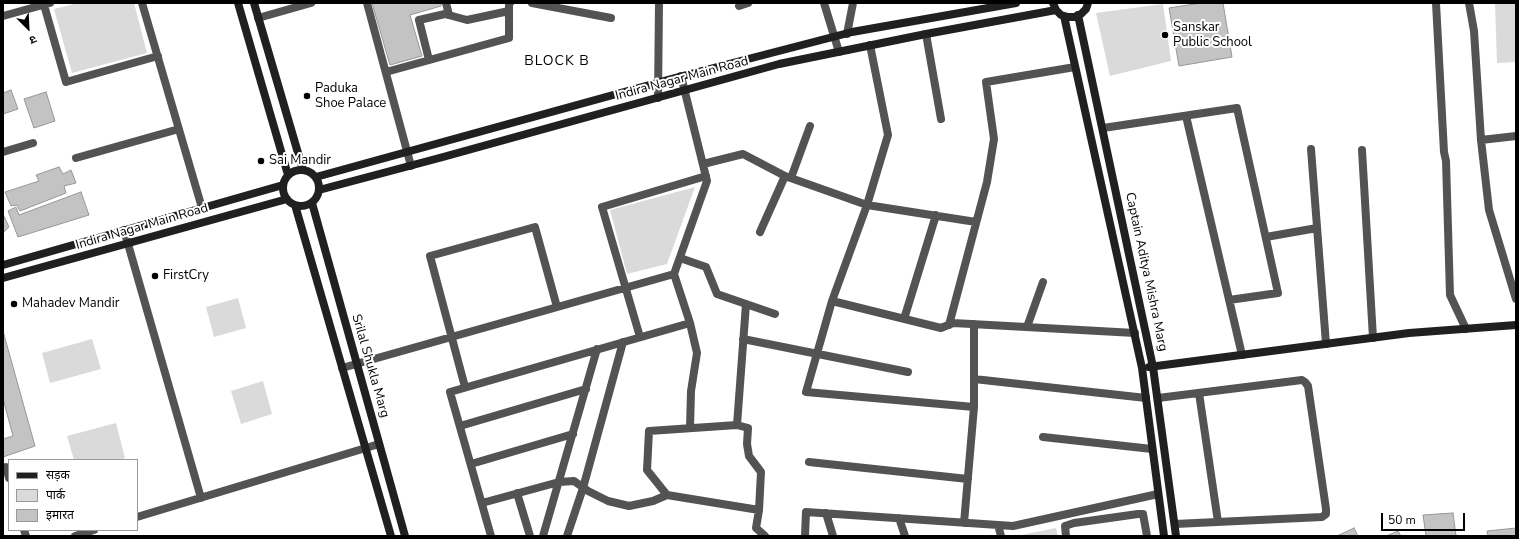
<!DOCTYPE html>
<html>
<head>
<meta charset="utf-8">
<style>
  body { margin:0 }
  #map { position:relative; width:1519px; height:539px; overflow:hidden; background:#fff; font-family:"Nunito Sans","Noto Sans Devanagari",sans-serif }
  canvas { display:block }
  .frame { position:absolute; inset:0; border:4px solid #000; pointer-events:none }
  .legend { position:absolute; left:8px; top:459px; width:130px; height:72px; box-sizing:border-box; background:#fff; border:1px solid #999; margin:0; padding:5px 7px; list-style:none; font-size:12px; color:#000 }
  .legend li { display:flex; align-items:center; gap:8px; height:20px }
  .legend b { width:20px; border:1px solid #999 }
  .north { position:absolute; left:8px; top:8px; width:40px; height:40px; -webkit-text-stroke:3px #fff; paint-order:stroke; rotate:156deg; font-size:11px; font-weight:700; line-height:16px; text-align:center; color:#000 }
  .north::after { content:''; display:block; margin:auto; width:14px; height:18px; background:#000; clip-path:polygon(50% 0,100% 100%,50% 72%,0 100%) }
  .scale { position:absolute; left:1381px; top:513px; width:84px; height:18px; box-sizing:border-box; border:2px solid #000; border-top:0; padding-left:5px; font-size:12px; line-height:14px; white-space:nowrap; color:#000; -webkit-text-stroke:3px #fff; paint-order:stroke }
</style>
</head>
<body>
<div id="map">
<canvas width="1519" height="539"></canvas>
<div class="frame"></div>
<ul class="legend">
<li><b style="height:5px;background:#202020"></b>सड़क</li>
<li><b style="height:11px;background:#dadada"></b>पार्क</li>
<li><b style="height:11px;background:#c3c3c3"></b>इमारत</li>
</ul>
<div class="north">उ</div>
<div class="scale">50 m</div>
</div>
<script>
const context = document.querySelector('canvas').getContext('2d');
context.lineJoin = 'round';
function paint(path, color) {
  context.fillStyle = color;
  context.fill(path, 'evenodd');
}
function poly(rows) {
  const path = new Path2D();
  for (const r of rows) {
    if (r.length === 3) {
      path.moveTo(r[0] + r[2], r[1]);
      path.arc(r[0], r[1], r[2], 0, 2 * Math.PI);
      continue;
    }
    path.moveTo(r[0], r[1]);
    for (let i = 2; i < r.length; i += 2) path.lineTo(r[i], r[i + 1]);
  }
  return path;
}
function stroke(path, color, width, dash) {
  context.strokeStyle = color;
  context.lineWidth = width;
  context.lineCap = dash ? 'butt' : 'round';
  context.setLineDash(dash || []);
  context.stroke(path);
}
function drawText(font, color, halo, rows, align = 'center') {
  context.font = font + ' "Nunito Sans",sans-serif';
  context.lineWidth = 4;
  context.setLineDash([]);
  context.textBaseline = 'middle';
  context.strokeStyle = halo;
  context.fillStyle = color;
  for (const [text, x, y, turn = 0] of rows) {
    context.save();
    context.translate(x, y);
    context.rotate((+turn || 0) * Math.PI / 180);
    context.textAlign = isNaN(turn) ? turn : align;
    if (halo) context.strokeText(text, 0, 0);
    context.fillText(text, 0, 0);
    context.restore();
  }
}
paint(poly([
  [78,3,134,3,147,53,72,73,54,9],
  [1495,3,1516,3,1516,62,1497,63],
  [1163,4,1171,61,1110,76,1096,13],
  [695,187,667,264,627,274,610,210],
  [238,298,246,328,214,337,206,307],
  [92,339,101,369,50,383,42,353],
  [263,381,272,414,241,424,231,391],
  [116,423,125,458,118,460,74,460,67,436],
  [1056,528,1058,536,1016,536]
]), '#dadada');
const building = poly([
  [372,3,441,3,441,6,410,15,422,56,390,65,372,3],
  [1201,3,1223,3,1232,57,1179,66,1169,8,1201,3],
  [11,90,18,109,3,114,3,93,11,90],
  [46,92,55,121,34,128,24,99,46,92],
  [59,167,63,174,71,170,76,183,64,186,66,193,20,211,17,205,11,206,5,192,39,181,36,175,59,167],
  [81,192,89,215,18,237,8,211,16,207,19,215,81,192],
  [3,214,9,227,3,233,3,214],
  [3,331,35,446,3,457,3,439,13,436,3,399,3,331],
  [1453,513,1456,536,1426,536,1423,515,1453,513],
  [1354,528,1358,536,1337,536,1354,528],
  [1516,528,1516,536,1488,536,1487,531,1516,528],
  [1398,531,1401,536,1386,536,1398,531]
]);
paint(building, '#c3c3c3');
stroke(building, '#979797', 1);
stroke(poly([
  [142,3,202,208],
  [367,3,411,166],
  [446,3,449,15],
  [532,3,611,18],
  [824,3,839,52],
  [1436,3,1444,152,1446,161,1450,295,1466,329],
  [1469,3,1474,31,1481,140,1489,210,1516,299],
  [44,5,66,82,158,56],
  [739,6,748,3],
  [3,16,50,3],
  [258,18,311,3],
  [847,34,853,3],
  [926,34,941,119],
  [870,45,888,135,867,205,832,301,806,392,974,407],
  [429,60,419,20,445,14,467,20,509,11],
  [386,72,509,38,509,4,510,3],
  [658,98,659,3],
  [1186,116,1242,355],
  [1103,128,1237,108,1278,293,1229,300],
  [1481,140,1516,136],
  [1311,149,1326,344],
  [1362,150,1373,338],
  [3,152,33,143],
  [76,158,179,129],
  [703,164,743,154,785,176,867,205,976,222],
  [791,178,810,126],
  [124,230,201,498],
  [760,232,785,176],
  [1266,237,1317,228],
  [680,258,706,267,717,294,775,314],
  [674,274,690,323,697,353,691,391,690,428],
  [832,301,941,328,953,323,1135,333],
  [904,319,936,215],
  [949,325,987,182,994,139,986,82,1075,67],
  [1027,327,1043,282],
  [640,337,602,207,706,176],
  [743,339,908,372],
  [342,368,674,274,707,181,681,76],
  [974,379,1146,398],
  [465,387,430,256,535,227,557,307],
  [1199,393,1218,522],
  [1158,398,1302,380,1305,382,1308,386,1326,509,1326,514,1322,517,1175,524],
  [737,425,746,304],
  [460,426,586,389],
  [1043,437,1152,449],
  [809,462,968,479],
  [471,464,573,434],
  [3,468,6,467,9,478],
  [517,493,530,536],
  [482,503,559,482,574,481,588,491,608,501,629,506,653,501,667,495],
  [759,510,667,495,647,470,649,431,737,425,748,428,747,444,749,456,761,472,759,510,756,528,765,536],
  [826,513,833,536],
  [137,517,379,444],
  [899,518,905,536],
  [964,523,974,407,974,324],
  [998,525,1001,536],
  [24,530,26,536],
  [75,536,94,530],
  [491,536,450,392,690,323],
  [543,536,597,349],
  [567,536,583,488,623,342],
  [805,536,806,512,1013,526,1158,494],
  [1066,536,1065,526,1074,523,1138,514,1143,514,1147,536]
]), '#535353', 8);
stroke(poly([
  [238,3,288,175],
  [254,3,303,170],
  [1053,3,1056,10,1061,15,1068,17,1075,17,1081,14,1086,9,1088,3],
  [1078,15,1153,367,1176,536],
  [1064,16,1142,368,1164,536],
  [301,188,18],
  [316,177,671,79,852,32,1016,3],
  [319,190,443,157,779,64,926,34,1056,10],
  [312,203,405,536],
  [295,205,391,536],
  [3,265,283,185],
  [3,278,287,199],
  [1149,367,1409,333,1516,325]
]), '#202020', 8);
for (const [x, y, r, color] of [
  [1165,35,4,"#000"],
  [307,96,4,"#000"],
  [261,161,4,"#000"],
  [155,276,4,"#000"],
  [14,304,4,"#000"]
]) {
  const dot = new Path2D();
  dot.arc(x, y, r, 0, 2 * Math.PI);
  context.fillStyle = color;
  context.fill(dot);
  stroke(dot, '#fff', 1.5);
}
drawText('13px', '#000', '#fff', [
  ["Sanskar",1173,28],
  ["Public School",1173,43],
  ["Paduka",315,89],
  ["Shoe Palace",315,104],
  ["Sai Mandir",269,161],
  ["FirstCry",163,276],
  ["Mahadev Mandir",22,304]
], 'left');
drawText('13px', '#000', '#fff', [
  ["Indira Nagar Main Road",682,79,-15],
  ["Indira Nagar Main Road",142,227,-16],
  ["Captain Aditya Mishra Marg",1146,272,78],
  ["Srilal Shukla Marg",370,366,74]
]);
context.letterSpacing = '1px';
drawText('14px', '#000', '#fff', [
  ["BLOCK B",557,62]
]);
context.letterSpacing = '0px';
</script>
</body>
</html>
